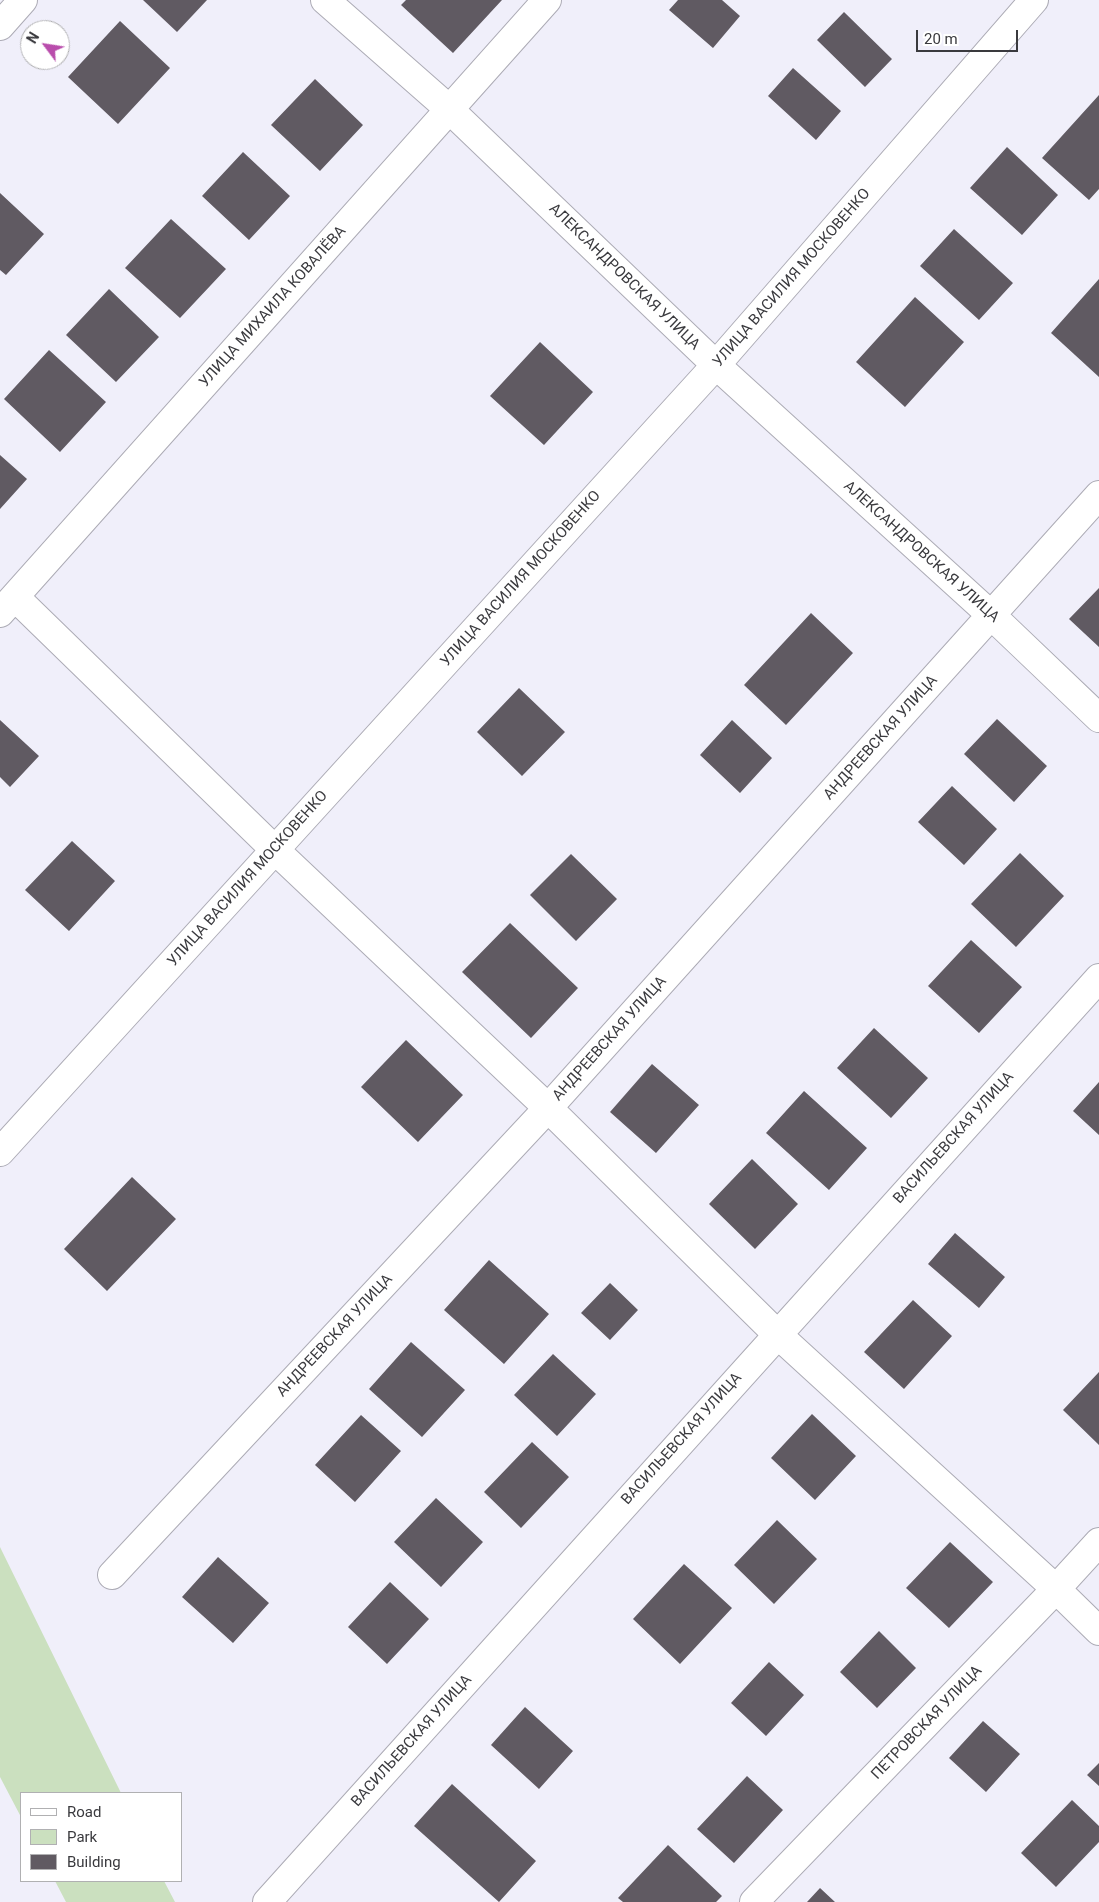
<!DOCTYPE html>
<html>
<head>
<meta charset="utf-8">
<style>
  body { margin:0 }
  #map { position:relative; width:1099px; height:1902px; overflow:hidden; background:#f0effa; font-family:Roboto,sans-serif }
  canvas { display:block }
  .legend { position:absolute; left:20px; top:1792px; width:162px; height:90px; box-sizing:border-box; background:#fff; border:1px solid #b0b0b2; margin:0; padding:6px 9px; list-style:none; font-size:15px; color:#3a3a3e }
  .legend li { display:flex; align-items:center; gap:10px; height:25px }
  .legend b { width:25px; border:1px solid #b0b0b2 }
  .north { position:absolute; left:20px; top:20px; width:50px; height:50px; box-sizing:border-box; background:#fff; border:1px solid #b0b0b2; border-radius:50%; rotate:301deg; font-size:14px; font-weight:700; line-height:20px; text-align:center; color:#3a3a3e }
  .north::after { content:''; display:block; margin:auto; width:18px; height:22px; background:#b94dac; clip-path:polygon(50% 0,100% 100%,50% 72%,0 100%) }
  .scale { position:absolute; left:916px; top:30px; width:102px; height:22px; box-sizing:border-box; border:2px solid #3a3a3e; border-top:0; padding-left:6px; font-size:15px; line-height:18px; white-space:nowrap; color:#3a3a3e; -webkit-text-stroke:4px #fff; paint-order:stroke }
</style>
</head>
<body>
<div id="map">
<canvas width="1099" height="1902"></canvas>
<ul class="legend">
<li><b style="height:6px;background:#fff"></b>Road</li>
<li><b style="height:14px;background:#cbe0bf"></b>Park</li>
<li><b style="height:14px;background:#605a62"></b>Building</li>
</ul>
<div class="north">N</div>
<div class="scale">20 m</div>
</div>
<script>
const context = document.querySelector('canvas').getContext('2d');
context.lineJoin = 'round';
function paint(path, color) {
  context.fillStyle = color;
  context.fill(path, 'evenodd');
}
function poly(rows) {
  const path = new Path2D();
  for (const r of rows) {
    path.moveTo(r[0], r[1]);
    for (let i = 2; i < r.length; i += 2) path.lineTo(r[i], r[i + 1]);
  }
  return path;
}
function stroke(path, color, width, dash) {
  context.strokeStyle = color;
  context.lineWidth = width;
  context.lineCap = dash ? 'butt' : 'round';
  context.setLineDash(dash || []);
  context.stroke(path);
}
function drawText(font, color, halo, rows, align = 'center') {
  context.font = font + ' Roboto,sans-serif';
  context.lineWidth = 5;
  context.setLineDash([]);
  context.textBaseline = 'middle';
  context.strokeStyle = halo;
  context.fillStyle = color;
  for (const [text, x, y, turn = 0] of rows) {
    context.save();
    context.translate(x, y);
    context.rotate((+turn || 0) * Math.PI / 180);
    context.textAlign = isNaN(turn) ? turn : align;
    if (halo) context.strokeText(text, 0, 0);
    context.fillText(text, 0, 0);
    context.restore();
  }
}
paint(poly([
  [0,1547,121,1793,21,1793,21,1817,0,1777],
  [55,1881,164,1881,175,1902,66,1902]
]), '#cbe0bf');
paint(poly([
  [143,0,207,0,177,32],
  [406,0,502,0,453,53,401,5],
  [678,0,722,0,740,16,713,48,669,10],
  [844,12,892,59,865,87,817,40],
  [120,21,170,68,118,124,68,77],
  [793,68,841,111,816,140,768,96],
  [315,79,363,125,320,171,271,125],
  [1099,95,1099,189,1089,200,1042,158],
  [1007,147,1058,195,1022,235,970,188],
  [243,152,290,196,249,240,202,196],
  [0,193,44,234,6,275,0,270],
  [171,219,226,269,180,318,125,268],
  [954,229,1013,283,979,320,920,266],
  [1099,279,1099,377,1051,333],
  [109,289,159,337,116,382,66,335],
  [915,297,964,342,905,407,856,362],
  [540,342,593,392,544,445,490,396],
  [49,350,106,402,60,452,4,399],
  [0,455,27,479,0,509],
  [1099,588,1099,647,1069,619],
  [811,613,853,653,786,725,744,685],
  [519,688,565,732,522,776,477,732],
  [997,719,1047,766,1014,802,964,754],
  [0,720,39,756,10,787,0,777],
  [732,720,772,758,740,793,700,755],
  [952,786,997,829,964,865,918,822],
  [72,841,115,881,69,931,25,890],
  [1020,853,1064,896,1016,947,971,904],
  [571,854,617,899,576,941,530,895],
  [510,923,578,988,531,1038,462,972],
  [971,940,1022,987,979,1033,928,986],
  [874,1028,928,1078,891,1118,837,1068],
  [406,1040,463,1095,418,1142,361,1087],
  [652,1064,699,1105,656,1153,610,1112],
  [1099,1082,1099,1135,1073,1111],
  [804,1091,867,1148,829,1190,766,1133],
  [752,1159,798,1204,755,1249,709,1204],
  [132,1177,176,1219,107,1291,64,1249],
  [955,1233,1005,1277,979,1308,928,1264],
  [489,1260,549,1314,504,1364,444,1310],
  [610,1283,638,1310,610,1340,581,1313],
  [913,1300,952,1336,904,1389,864,1352],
  [411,1342,465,1390,422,1437,369,1389],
  [553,1354,596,1394,557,1436,514,1395],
  [1099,1372,1099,1445,1063,1410],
  [812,1414,856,1456,815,1500,771,1458],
  [361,1415,401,1451,355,1502,315,1465],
  [532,1442,569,1477,521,1528,484,1492],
  [436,1498,483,1542,441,1587,394,1542],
  [777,1520,817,1559,774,1604,734,1565],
  [950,1542,993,1582,949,1628,906,1588],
  [218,1557,269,1603,233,1643,182,1597],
  [684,1564,732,1608,680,1664,633,1619],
  [390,1582,429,1619,387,1664,348,1627],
  [879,1631,916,1668,877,1708,840,1672],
  [769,1662,804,1695,766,1736,731,1703],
  [525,1707,573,1751,539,1789,491,1745],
  [983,1721,1020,1754,986,1792,949,1758],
  [1099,1763,1099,1786,1087,1775],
  [747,1776,783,1810,734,1863,697,1829],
  [452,1784,536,1861,499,1902,414,1826],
  [1072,1800,1099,1826,1099,1842,1056,1887,1021,1853],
  [668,1845,722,1896,716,1902,623,1902,618,1898],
  [820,1888,835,1902,807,1902]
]), '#605a62');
const minor = poly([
  [325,0,449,109,716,365,991,615,1099,718],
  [0,26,23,0],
  [15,597,274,849,548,1108,777,1334,1056,1589,1099,1631],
  [0,613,547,0],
  [0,1152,716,365,1034,0],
  [112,1575,548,1108,1099,495],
  [267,1902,1099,978],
  [754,1902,1056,1589,1099,1542]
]);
stroke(minor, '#acabb5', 30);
stroke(minor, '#fff', 28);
drawText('15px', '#3a3a3e', '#fff', [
  ["АЛЕКСАНДРОВСКАЯ УЛИЦА",624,277,44],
  ["УЛИЦА ВАСИЛИЯ МОСКОВЕНКО",792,278,-49],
  ["УЛИЦА МИХАИЛА КОВАЛЁВА",273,307,-48],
  ["АЛЕКСАНДРОВСКАЯ УЛИЦА",921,552,42],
  ["УЛИЦА ВАСИЛИЯ МОСКОВЕНКО",521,579,-48],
  ["АНДРЕЕВСКАЯ УЛИЦА",881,738,-48],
  ["УЛИЦА ВАСИЛИЯ МОСКОВЕНКО",248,879,-48],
  ["АНДРЕЕВСКАЯ УЛИЦА",610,1039,-48],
  ["ВАСИЛЬЕВСКАЯ УЛИЦА",954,1138,-48],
  ["АНДРЕЕВСКАЯ УЛИЦА",335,1336,-47],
  ["ВАСИЛЬЕВСКАЯ УЛИЦА",682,1439,-48],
  ["ПЕТРОВСКАЯ УЛИЦА",927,1723,-46],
  ["ВАСИЛЬЕВСКАЯ УЛИЦА",412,1741,-48]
]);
</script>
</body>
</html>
